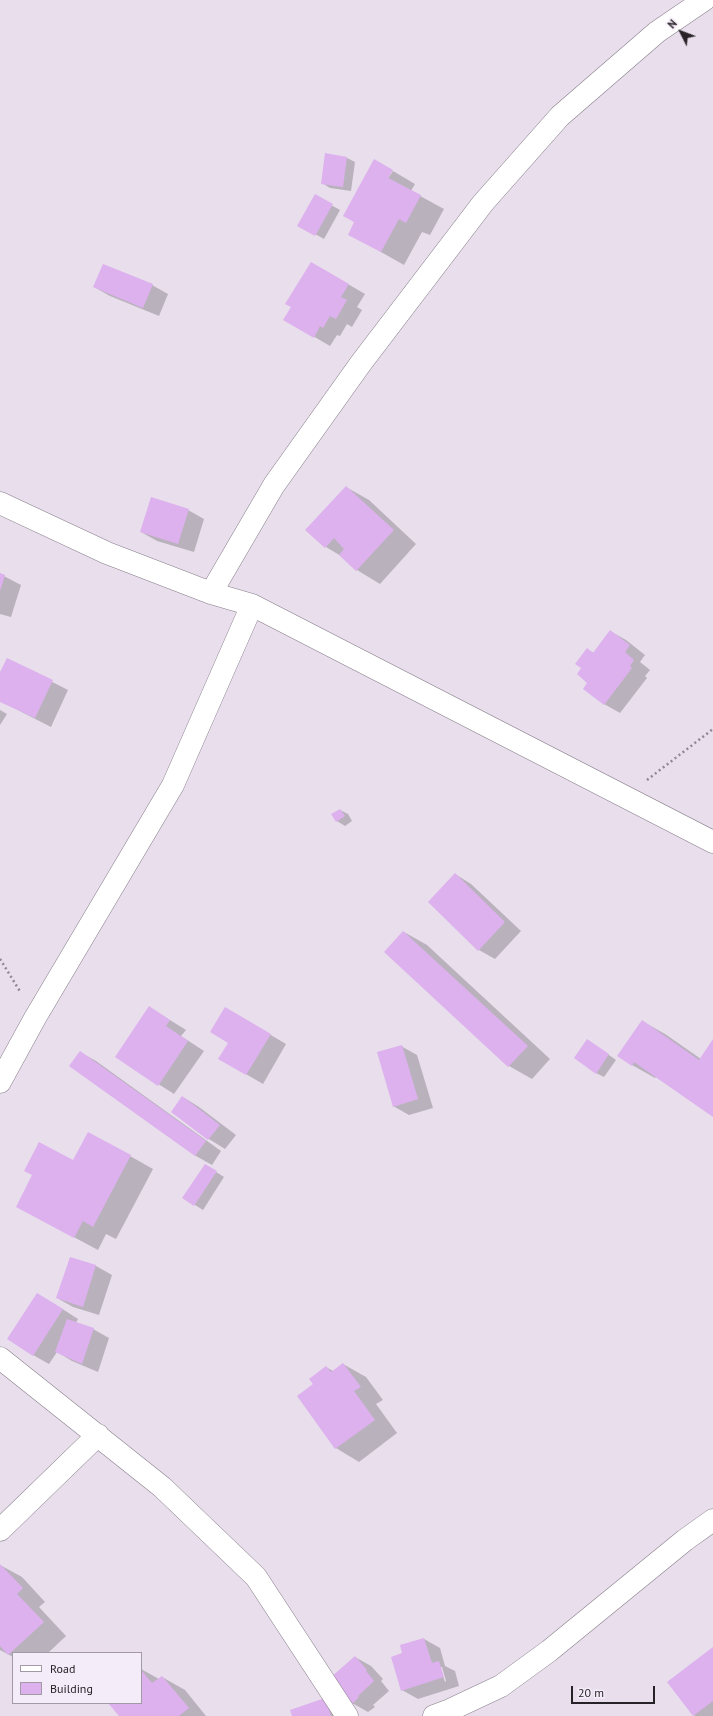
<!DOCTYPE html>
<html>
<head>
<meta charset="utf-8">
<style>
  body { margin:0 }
  #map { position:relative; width:713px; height:1716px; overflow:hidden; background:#e8deec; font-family:"PT Sans",sans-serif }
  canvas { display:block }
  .legend { position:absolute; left:12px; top:1652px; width:130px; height:52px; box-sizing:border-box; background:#f5ecf9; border:1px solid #a29ba5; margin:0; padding:5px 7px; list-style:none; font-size:12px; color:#262227 }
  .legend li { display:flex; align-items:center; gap:8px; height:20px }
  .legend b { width:20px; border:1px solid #a29ba5 }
  .north { position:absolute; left:661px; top:12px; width:40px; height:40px; -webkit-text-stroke:3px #f5ecf9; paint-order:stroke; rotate:312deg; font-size:11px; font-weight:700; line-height:16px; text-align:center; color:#262227 }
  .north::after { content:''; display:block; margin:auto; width:14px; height:18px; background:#262227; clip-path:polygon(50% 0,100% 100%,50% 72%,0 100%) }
  .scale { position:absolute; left:571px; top:1686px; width:84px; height:18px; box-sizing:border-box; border:2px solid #262227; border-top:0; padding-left:5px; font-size:12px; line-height:14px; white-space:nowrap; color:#262227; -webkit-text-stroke:3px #f5ecf9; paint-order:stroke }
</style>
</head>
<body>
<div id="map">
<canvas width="713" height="1716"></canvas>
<ul class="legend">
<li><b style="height:5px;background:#fff"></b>Road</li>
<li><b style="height:11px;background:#ddb0ee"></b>Building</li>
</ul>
<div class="north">N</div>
<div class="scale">20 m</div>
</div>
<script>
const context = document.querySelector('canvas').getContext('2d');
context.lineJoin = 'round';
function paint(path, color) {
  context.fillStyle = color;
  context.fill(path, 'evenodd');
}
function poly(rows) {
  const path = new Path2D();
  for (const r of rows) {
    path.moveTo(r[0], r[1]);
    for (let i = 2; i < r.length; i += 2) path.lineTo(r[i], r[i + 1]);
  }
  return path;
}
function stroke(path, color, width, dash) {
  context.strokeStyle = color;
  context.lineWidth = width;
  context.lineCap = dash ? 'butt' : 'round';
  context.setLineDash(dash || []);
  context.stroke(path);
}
paint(poly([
  [347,158,355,162,351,191,330,188,322,183],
  [393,171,415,184,411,191,444,209,430,235,422,232,404,265,349,234],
  [315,196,340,210,324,239,299,225],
  [312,263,365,294,357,307,362,310,352,327,347,324,340,336,337,335,330,346,284,319,292,307],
  [152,285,168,294,159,316,110,296,94,287],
  [346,487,369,500,416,544,380,584,357,570,341,556,326,547],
  [188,510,204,519,194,552,157,541,141,532],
  [0,574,21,585,11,617,0,614],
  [610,631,626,640,645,655,640,662,650,670,645,676,647,678,620,713,604,704,589,682,583,668,588,650,594,653],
  [7,659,68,690,51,727,0,701,0,674],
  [0,710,7,714,0,725],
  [340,810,348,814,352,821,345,826,337,821],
  [455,874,471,884,521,931,495,959,479,950],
  [404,932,427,945,550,1059,532,1079,509,1066],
  [149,1007,186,1030,181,1036,204,1051,174,1094,116,1057],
  [242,1018,286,1044,263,1084,220,1059],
  [642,1021,665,1034,701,1059,713,1041,713,1116,656,1077,655,1078,632,1065],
  [595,1045,616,1060,604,1077,596,1073],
  [401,1046,417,1055,433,1108,409,1115,393,1106],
  [80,1052,96,1061,221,1151,212,1165,196,1156,70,1066],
  [183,1097,199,1107,236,1135,225,1149,209,1139,172,1112],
  [130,1156,153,1169,116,1239,106,1234,98,1250,40,1219,73,1161],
  [213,1170,224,1177,203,1210,184,1198],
  [70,1258,96,1266,112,1275,99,1315,73,1307,57,1298],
  [53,1303,78,1319,76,1323,93,1329,109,1338,98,1372,72,1361,57,1352,49,1364,33,1355],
  [343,1364,366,1377,383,1400,376,1404,397,1433,359,1462,336,1448,315,1384,326,1367,333,1371],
  [0,1565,22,1577,45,1602,39,1607,66,1636,48,1653,13,1653,13,1657,0,1650],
  [424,1639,440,1648,445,1666,455,1671,459,1686,418,1699,402,1690,403,1654],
  [440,1667,442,1667,446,1681,445,1682],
  [713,1649,713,1716,695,1716,694,1715],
  [355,1657,371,1666,383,1679,381,1681,389,1691,373,1705,375,1707,368,1712,352,1703],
  [141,1669,159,1679,162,1677,185,1690,206,1716,120,1716,110,1703,141,1703],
  [325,1699,337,1716,293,1716]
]), '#0003');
paint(poly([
  [325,153,347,157,343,187,321,184],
  [374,159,393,170,388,178,421,195,406,223,399,219,381,252,348,235,354,222,343,216],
  [315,194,333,204,315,236,297,226],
  [311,262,349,284,341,297,347,300,336,319,330,316,323,328,320,326,314,338,283,320,291,307,285,304],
  [103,264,153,284,143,308,93,287],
  [346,486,394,530,356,571,339,555,344,549,334,538,325,548,305,530],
  [151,497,189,509,178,544,140,532],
  [0,573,5,575,0,591],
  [610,630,630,645,625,652,634,660,630,666,632,668,604,705,583,689,587,683,577,674,581,668,575,664,587,648,593,653],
  [7,658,53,680,35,718,0,702,0,672],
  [340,809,345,816,336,822,331,814],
  [455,873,505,922,478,951,428,902],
  [403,931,528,1046,508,1067,384,952],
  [149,1006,170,1020,166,1026,188,1041,158,1086,115,1057],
  [225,1007,271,1034,246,1075,218,1059,228,1043,210,1032],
  [642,1020,699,1060,713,1039,713,1117,634,1062,632,1066,617,1056],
  [587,1039,609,1054,596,1074,574,1058],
  [402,1045,418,1099,393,1107,377,1052],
  [80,1051,206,1141,195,1156,69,1066],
  [182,1096,220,1125,208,1140,171,1112],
  [88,1132,131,1155,93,1227,83,1221,74,1238,16,1207,32,1175,24,1171,39,1142,73,1160],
  [205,1164,217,1171,194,1206,182,1198],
  [70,1257,96,1265,83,1307,56,1298],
  [37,1293,63,1309,33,1356,7,1339],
  [67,1319,94,1328,82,1364,55,1352],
  [343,1363,361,1387,354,1391,375,1420,335,1449,297,1396,313,1384,309,1379,326,1366,331,1372],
  [0,1564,23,1588,17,1594,44,1622,8,1655,0,1646],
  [424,1638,432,1663,439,1661,444,1677,401,1691,391,1657,402,1653,400,1645],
  [713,1647,713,1701,693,1716,667,1682],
  [355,1656,367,1670,366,1671,374,1681,358,1696,359,1697,352,1704,330,1678],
  [141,1670,152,1683,162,1676,189,1708,179,1716,119,1716,108,1703,141,1703],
  [325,1698,331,1716,292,1716,290,1710]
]), '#ddb0ee');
const minor = poly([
  [0,503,107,553,211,593,252,605,713,842],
  [211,593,274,485,361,363,483,203,560,116,657,32,704,0],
  [0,1082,35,1018,173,785,252,605],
  [0,1358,162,1487,256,1577,347,1716],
  [0,1530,98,1435],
  [434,1716,450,1710,501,1686,549,1651,685,1540,713,1520]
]);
stroke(minor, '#877e8a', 23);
stroke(poly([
  [647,780,713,729],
  [0,959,21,993]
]), '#908892', 2.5, [2, 3]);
stroke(minor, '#fff', 22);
</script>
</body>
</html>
